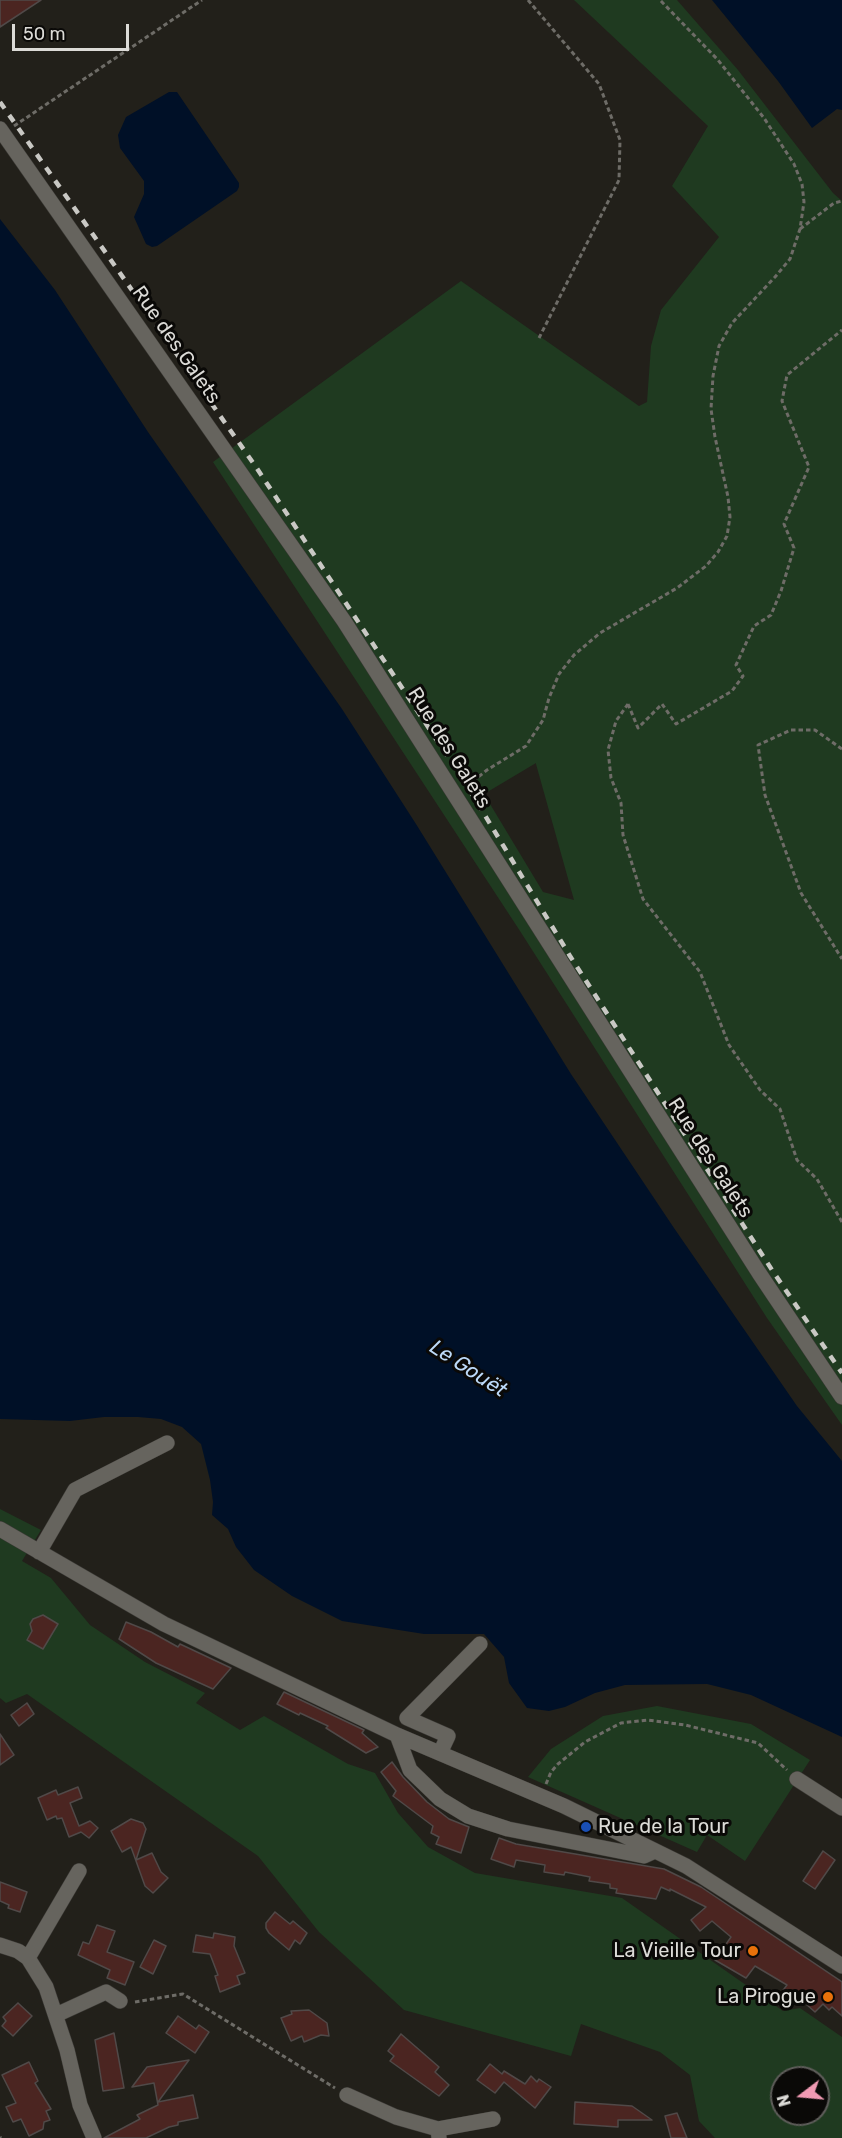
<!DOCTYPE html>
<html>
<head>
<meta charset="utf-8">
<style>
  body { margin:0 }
  #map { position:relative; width:842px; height:2138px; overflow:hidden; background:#22201a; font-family:Rubik,sans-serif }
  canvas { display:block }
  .north { position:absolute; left:770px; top:2066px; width:60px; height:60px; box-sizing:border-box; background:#0a0907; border:2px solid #5e5d5a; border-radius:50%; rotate:254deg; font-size:16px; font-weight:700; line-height:24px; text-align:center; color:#dcdbd7 }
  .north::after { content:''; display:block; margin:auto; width:21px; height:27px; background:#f19ab3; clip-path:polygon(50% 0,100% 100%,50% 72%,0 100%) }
  .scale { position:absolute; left:12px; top:24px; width:117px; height:27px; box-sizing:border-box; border:3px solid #dcdbd7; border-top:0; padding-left:8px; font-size:18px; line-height:21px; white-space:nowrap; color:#dcdbd7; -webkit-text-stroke:4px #0a0907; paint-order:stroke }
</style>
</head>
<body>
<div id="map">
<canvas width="842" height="2138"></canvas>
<div class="north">N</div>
<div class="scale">50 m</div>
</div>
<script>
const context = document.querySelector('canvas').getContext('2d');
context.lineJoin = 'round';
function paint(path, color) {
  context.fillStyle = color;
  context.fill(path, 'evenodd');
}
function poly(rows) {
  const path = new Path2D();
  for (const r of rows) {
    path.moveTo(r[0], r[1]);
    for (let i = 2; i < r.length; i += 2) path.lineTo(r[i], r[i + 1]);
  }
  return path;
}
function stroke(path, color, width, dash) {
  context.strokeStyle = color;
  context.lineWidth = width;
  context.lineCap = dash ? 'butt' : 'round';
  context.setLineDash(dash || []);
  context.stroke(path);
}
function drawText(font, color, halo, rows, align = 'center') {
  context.font = font + ' Rubik,sans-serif';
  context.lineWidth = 6;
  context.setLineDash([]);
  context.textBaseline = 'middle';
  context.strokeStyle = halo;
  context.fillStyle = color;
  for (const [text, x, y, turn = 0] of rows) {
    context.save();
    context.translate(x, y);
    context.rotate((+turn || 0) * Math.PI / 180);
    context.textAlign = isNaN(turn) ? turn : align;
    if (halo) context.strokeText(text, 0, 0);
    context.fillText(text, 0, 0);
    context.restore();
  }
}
paint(poly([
  [574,0,677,0,738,70,833,193,842,201,842,1425,767,1318,520,931,213,462,461,281,639,406,647,402,651,346,661,310,719,237,672,186,708,126],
  [536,763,536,764,574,900,543,892,484,794],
  [0,1509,41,1530,22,1561,51,1578,90,1625,145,1662,205,1693,196,1703,240,1730,264,1716,348,1764,375,1773,398,1813,428,1847,475,1873,622,1898,783,2011,800,2008,842,2037,842,2138,715,2138,699,2121,690,2075,660,2052,581,2024,571,2056,404,2010,319,1932,258,1856,27,1694,6,1703,0,1698],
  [782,2078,818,2078,818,2114,782,2114],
  [657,1706,751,1724,810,1760,745,1861,707,1835,697,1852,528,1777,551,1749,603,1716]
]), '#1f3a20');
paint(poly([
  [712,0,842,0,842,110,837,109,812,128,778,81],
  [169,92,177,92,239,183,239,187,237,191,157,246,152,247,146,244,134,217,144,194,144,181,120,148,118,135,126,117],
  [0,219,55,290,148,432,342,709,416,824,571,1074,674,1228,797,1406,842,1461,842,1737,751,1695,707,1684,625,1685,595,1693,565,1707,549,1711,527,1708,509,1683,504,1657,484,1634,424,1634,342,1621,292,1596,254,1570,236,1547,228,1529,212,1515,213,1502,210,1480,201,1444,182,1427,161,1419,138,1417,104,1417,70,1421,0,1419]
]), '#001027');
const building = poly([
  [0,0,41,0,0,27,0,0],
  [43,1615,58,1624,43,1649,27,1640,32,1631,30,1624,33,1619,43,1615],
  [126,1622,151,1632,178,1647,180,1644,231,1668,213,1689,156,1663,119,1639,126,1622],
  [284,1692,364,1730,362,1733,378,1747,366,1753,326,1728,328,1726,300,1713,299,1715,277,1704,284,1692],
  [27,1703,34,1714,19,1726,11,1715,27,1703],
  [0,1734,14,1755,0,1765,0,1734],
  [392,1762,403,1777,427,1802,449,1819,469,1827,461,1853,436,1844,439,1837,431,1833,433,1826,393,1796,396,1791,381,1772,392,1762],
  [78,1787,82,1798,70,1803,79,1826,90,1821,98,1828,89,1838,81,1832,69,1837,62,1818,57,1819,56,1816,47,1820,38,1798,56,1790,58,1795,78,1787],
  [131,1819,143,1823,146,1829,136,1860,152,1853,161,1872,168,1878,153,1893,145,1886,131,1847,122,1852,111,1831,131,1819],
  [499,1838,516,1844,664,1869,701,1887,842,1982,842,2016,832,2007,829,2010,823,2004,815,2012,798,1997,778,1997,787,1985,755,1966,746,1978,715,1960,731,1937,712,1921,700,1931,691,1920,706,1907,670,1889,670,1891,661,1887,656,1899,616,1893,617,1889,610,1888,610,1884,589,1881,590,1877,565,1872,564,1875,544,1872,545,1865,516,1860,514,1867,491,1859,499,1838],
  [823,1851,835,1860,815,1889,803,1881,823,1851],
  [0,1882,27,1892,20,1912,8,1908,9,1905,0,1901,0,1882],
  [275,1912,290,1924,293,1921,307,1933,300,1944,295,1940,289,1950,269,1933,266,1928,266,1923,275,1912],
  [97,1925,115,1931,107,1952,134,1962,125,1985,107,1978,110,1970,78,1955,83,1942,89,1944,97,1925],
  [214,1933,235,1937,234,1946,245,1973,237,1976,240,1984,220,1992,215,1976,218,1975,210,1954,193,1952,196,1935,213,1938,214,1933],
  [154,1940,166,1946,153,1974,140,1967,154,1940],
  [18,2003,32,2016,13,2036,2,2026,6,2021,3,2017,18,2003],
  [309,2010,327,2023,329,2036,321,2035,304,2042,302,2036,291,2041,281,2018,292,2014,291,2011,309,2010],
  [178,2016,196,2029,199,2025,209,2032,195,2053,166,2033,178,2016],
  [114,2033,124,2088,103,2091,95,2040,114,2033],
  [401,2034,439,2067,435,2072,449,2085,439,2096,390,2061,394,2056,388,2051,401,2034],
  [189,2060,158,2102,193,2095,198,2118,178,2122,178,2125,169,2127,146,2138,104,2138,140,2119,137,2115,158,2105,154,2083,132,2087,147,2067,189,2060],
  [29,2062,38,2081,35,2083,51,2109,46,2111,50,2120,44,2122,43,2129,29,2136,21,2119,13,2122,6,2107,16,2103,2,2075,29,2062],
  [490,2064,502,2074,504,2071,525,2084,531,2076,537,2082,539,2079,551,2087,535,2108,504,2082,495,2093,477,2080,490,2064],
  [575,2102,632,2106,652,2120,618,2120,618,2127,574,2124,575,2102],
  [677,2113,687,2138,671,2138,665,2116,677,2113]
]);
paint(building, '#4b2521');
stroke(building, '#504948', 1.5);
const minor = poly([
  [0,129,344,621,759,1273,842,1397],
  [0,1529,164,1624,397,1735,564,1806,686,1866,842,1966],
  [39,1552,75,1490,167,1443],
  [397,1735,410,1770,440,1799,468,1816,508,1829,644,1856,655,1851],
  [440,1753,448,1736,407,1718,480,1644],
  [797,1779,842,1808],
  [0,1945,18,1951,28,1958,46,1987,67,2050,80,2105,94,2138],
  [28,1958,79,1871],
  [56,2015,106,1992,120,2001],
  [347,2095,396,2117,438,2129,439,2138],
  [438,2129,493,2119]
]);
stroke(minor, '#3d3b37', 16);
stroke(poly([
  [528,0,599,84,620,140,619,180,539,338],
  [14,126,202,0],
  [800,229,834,203,842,201],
  [628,704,616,721,608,750,611,778,621,803,623,835,643,899,700,972,729,1045,760,1090,780,1109,797,1160,817,1179,842,1222],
  [628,704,638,728,662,704,676,724,732,691,743,676,736,665,754,626,771,615,781,591,794,548,784,524,809,467,782,401,787,375,842,330],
  [842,749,815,730,791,730,758,745,765,795,801,893,842,959],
  [467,786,487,770,526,746,543,720,549,698,559,674,574,655,600,633,677,588,706,566,718,552,727,536,730,517,728,497,715,437,711,409,713,376,719,346,732,323,775,277,790,259,800,229,804,202,802,184,794,164,764,118,718,60,660,0],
  [546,1784,551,1772,558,1764,585,1742,621,1723,648,1720,685,1725,758,1743,787,1770],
  [135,2002,183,1994,335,2088],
  [0,2137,1,2138]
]), '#6e6c67', 3, [4.5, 3]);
stroke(minor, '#66645e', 15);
stroke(poly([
  [0,102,256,467,355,617,466,784,570,956,772,1270,842,1373]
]), '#c9c8c4', 4.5, [8, 8]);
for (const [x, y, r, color] of [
  [586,1827,6,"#1a4fb4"],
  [753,1951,6,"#e8710a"],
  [828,1997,6,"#e8710a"]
]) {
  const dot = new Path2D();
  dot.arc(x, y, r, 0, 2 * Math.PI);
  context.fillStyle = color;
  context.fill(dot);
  stroke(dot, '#0a0907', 2);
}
drawText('20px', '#dcdbd7', '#0a0907', [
  ["Rue des Galets",176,345,55],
  ["Rue des Galets",449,748,58],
  ["Rue des Galets",710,1158,57]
]);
drawText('20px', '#dcdbd7', '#0a0907', [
  ["Rue de la Tour",598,1827,"left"],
  ["La Vieille Tour",741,1951],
  ["La Pirogue",816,1997]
], 'right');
drawText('italic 21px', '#bcd9f8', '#0a0907', [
  ["Le Gouët",468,1369,33]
]);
</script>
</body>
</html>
